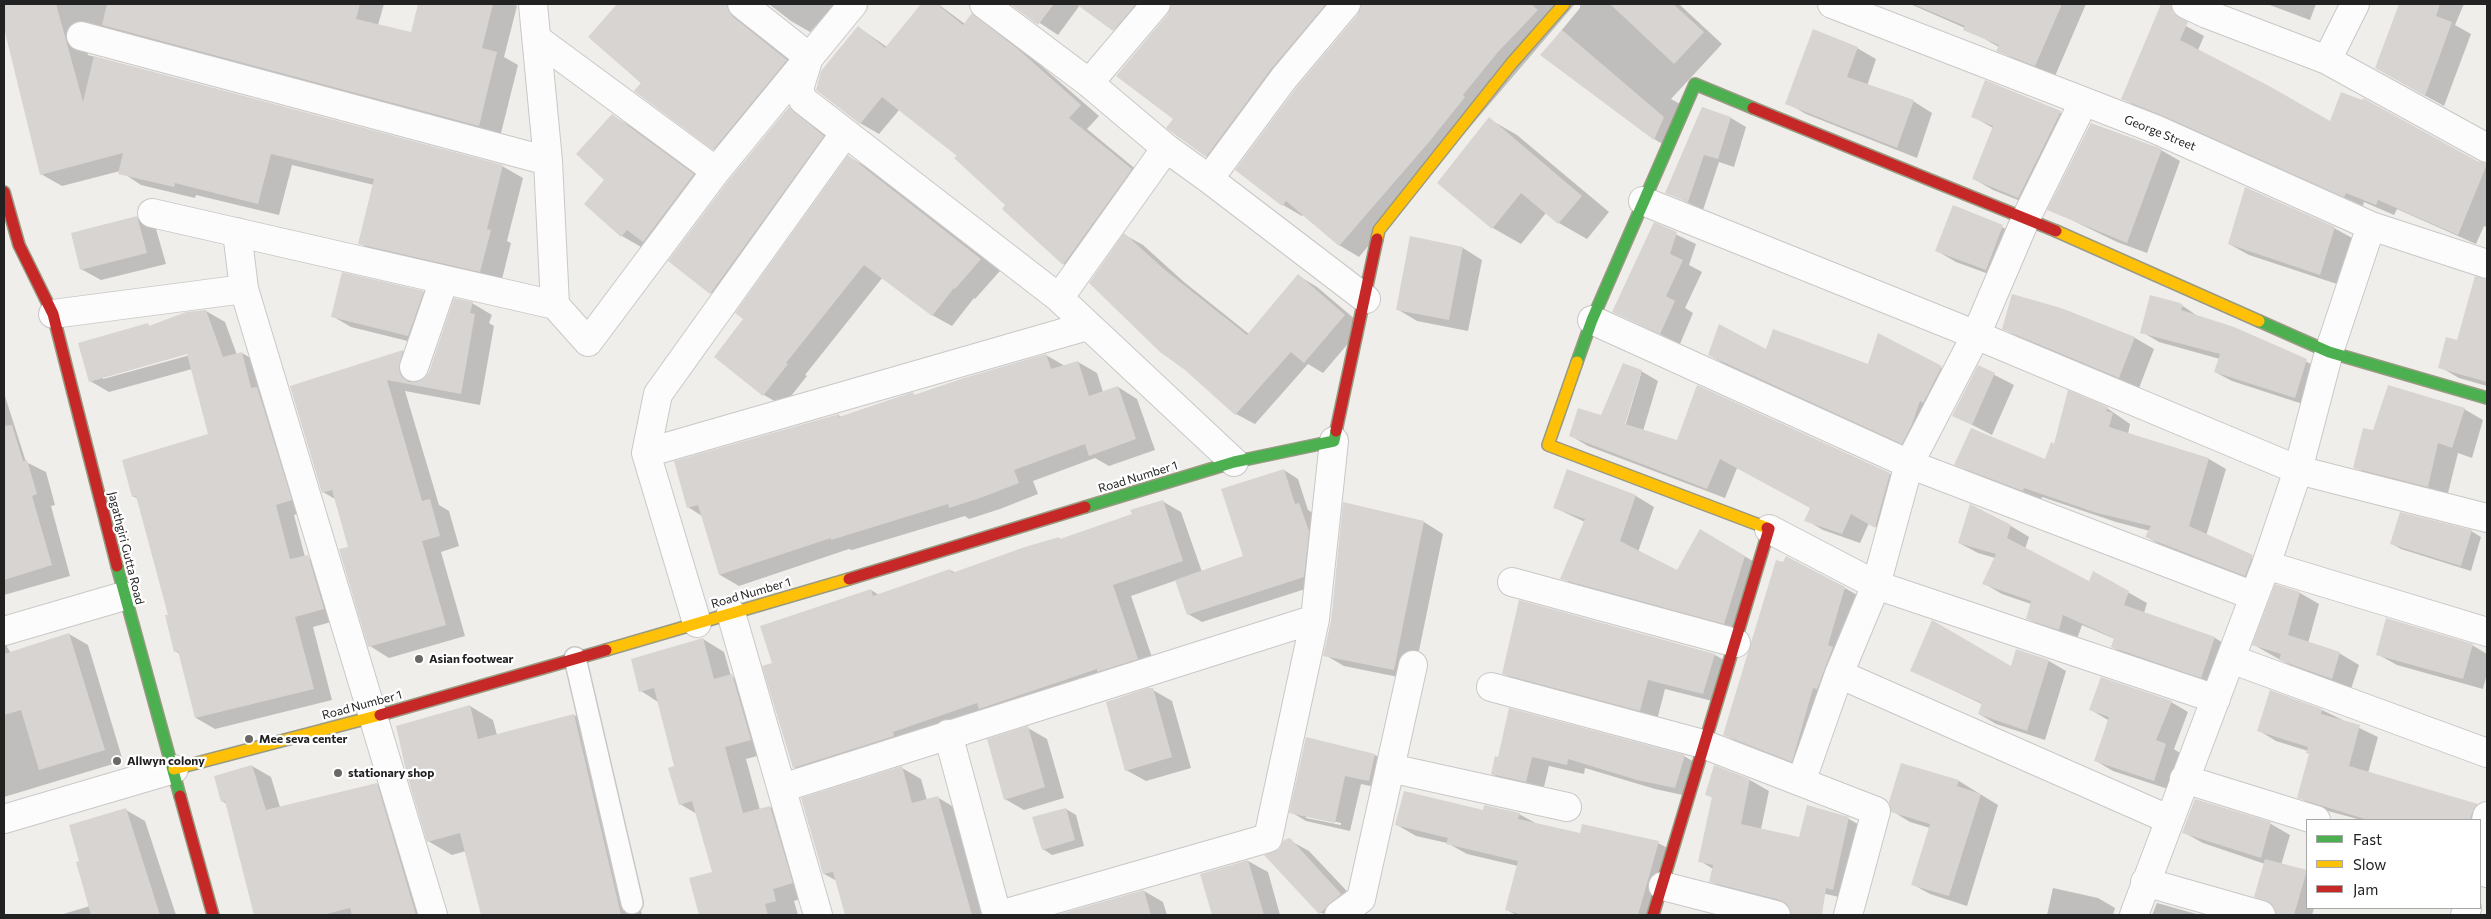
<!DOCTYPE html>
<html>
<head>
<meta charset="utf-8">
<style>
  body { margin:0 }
  #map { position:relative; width:2491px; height:919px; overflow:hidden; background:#f0eeeb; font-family:Commissioner,sans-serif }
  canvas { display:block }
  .frame { position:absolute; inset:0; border:5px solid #222; pointer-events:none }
  .legend { position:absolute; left:2306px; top:819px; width:175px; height:90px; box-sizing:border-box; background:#fff; border:1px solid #a7a7a7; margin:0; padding:6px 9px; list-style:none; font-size:15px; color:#222 }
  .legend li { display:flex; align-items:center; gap:10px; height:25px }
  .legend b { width:25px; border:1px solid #a7a7a7 }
</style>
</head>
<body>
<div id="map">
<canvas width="2491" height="919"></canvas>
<div class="frame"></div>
<ul class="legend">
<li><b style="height:6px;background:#4caf50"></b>Fast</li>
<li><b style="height:6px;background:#ffc107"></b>Slow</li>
<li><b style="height:6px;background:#c62828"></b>Jam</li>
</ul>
</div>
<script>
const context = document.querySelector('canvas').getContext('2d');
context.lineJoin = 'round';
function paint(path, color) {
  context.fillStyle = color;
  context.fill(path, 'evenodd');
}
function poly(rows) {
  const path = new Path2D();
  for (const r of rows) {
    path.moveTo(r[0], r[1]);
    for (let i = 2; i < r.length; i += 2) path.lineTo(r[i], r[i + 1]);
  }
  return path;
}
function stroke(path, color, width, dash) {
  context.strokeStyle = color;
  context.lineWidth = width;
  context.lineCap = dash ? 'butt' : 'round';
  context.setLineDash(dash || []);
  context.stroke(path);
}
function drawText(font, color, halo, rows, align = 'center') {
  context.font = font + ' Commissioner,sans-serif';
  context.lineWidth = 4.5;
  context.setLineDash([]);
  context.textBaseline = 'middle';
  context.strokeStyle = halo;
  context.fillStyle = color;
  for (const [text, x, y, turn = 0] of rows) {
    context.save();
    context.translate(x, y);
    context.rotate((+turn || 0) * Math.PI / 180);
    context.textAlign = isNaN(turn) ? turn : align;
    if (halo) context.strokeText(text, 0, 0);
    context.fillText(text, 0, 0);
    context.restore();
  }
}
paint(poly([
  [4,4,384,4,378,25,412,34,420,4,513,4,517,6,504,57,518,65,500,137,86,45,88,55,502,166,523,178,507,241,511,243,501,283,380,255,359,243,374,185,292,165,279,215,196,195,195,198,141,185,120,171,62,186,41,174,4,25],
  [619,4,751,4,806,72,733,160,714,149,590,37],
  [769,4,835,4,810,32,791,21],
  [922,4,938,4,965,24,972,15,991,26,1038,63,1099,116,1087,129,1150,181,1083,275,1064,264,1003,209,1006,205,959,155,900,109,879,134,860,123,858,27,887,47],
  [1011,4,1165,4,1133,41,1080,5,1058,35],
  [1172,4,1355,4,1226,167,1206,156,1169,14],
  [1362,4,1575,4,1359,257,1339,245,1303,215,1302,216,1283,205],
  [1580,4,1679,4,1722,44,1671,99,1691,110,1673,150,1654,139,1542,54,1580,8],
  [1910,4,2086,4,2055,76,2017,61,1998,50,1999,47,1965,28],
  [2267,4,2316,4,2310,20],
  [2401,4,2464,4,2455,25,2471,34,2444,106,2376,68],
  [2186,26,2204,36,2198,50,2331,123,2487,164,2487,227,2484,226,2476,244,2397,209,2394,215,2364,202,2363,206,2181,125,2141,109,2123,99],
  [1857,48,1876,59,1867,86,1913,101,1932,113,1917,158,1806,114,1787,103],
  [1986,82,2061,113,2080,124,2038,208,1993,190,1974,179,1993,128,1972,116],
  [789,108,809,119,842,148,730,304,711,293,670,261],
  [1702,109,1731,118,1746,127,1734,167,1719,162,1703,210,1666,192],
  [613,116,632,127,713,186,663,252,646,242,641,247,622,236,605,180],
  [1489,119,1517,135,1609,212,1587,239,1559,223,1546,213,1521,244,1493,228],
  [2161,150,2180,161,2147,253,2117,242,2049,209],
  [849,157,868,168,1000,271,975,299,974,298,952,326,932,315,883,277,805,375,807,376,783,406,764,395,716,357,745,319],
  [137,218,156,229,166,264,101,280,81,269],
  [1654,224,1696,244,1689,265,1702,272,1685,308,1693,313,1680,344,1614,312],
  [2002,227,2022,238,2005,280,1956,262,1937,251],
  [2334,228,2354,239,2340,285,2249,255,2229,244],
  [1125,235,1143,245,1184,282,1249,334,1299,276,1317,287,1363,326,1323,373,1308,364,1255,424,1236,414,1186,369],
  [1411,238,1463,248,1482,260,1468,331,1417,321,1397,309],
  [423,292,443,303,428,346,351,327,332,316],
  [2471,295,2487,299,2487,386,2459,378,2440,367,2458,341],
  [472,303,492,315,489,323,494,326,480,405,405,391,439,505,449,511,459,546,441,552,465,636,389,658,370,646,349,548,335,499,323,492,291,387,403,351,422,362,417,383,425,380],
  [2183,306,2199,317,2234,328,2324,370,2312,407,2232,381,2215,372,2220,359,2159,342,2142,332],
  [2060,309,2135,338,2154,349,2139,388,2023,340,2003,328],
  [206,311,225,322,237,355,242,353,261,364,310,511,294,515,305,557,327,567,342,619,313,627,332,700,215,729,196,718,180,654,175,651,169,615,138,499,133,496,209,435,192,369,109,392,90,381,148,325,151,327],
  [193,352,194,354,103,379,103,377],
  [1879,335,1961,378,1922,454,1728,366,1709,355,1767,351,1868,365],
  [1046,355,1065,366,1078,362,1097,373,1103,392,1118,387,1137,399,1155,450,1109,466,1095,458,1033,481,1038,494,1000,509,969,519,965,516,852,550,849,549,739,586,720,575,702,516,688,507,838,415,842,417,913,394,917,396],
  [1979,367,2014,385,1992,435,1953,415],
  [1641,371,1658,381,1643,431,1678,441,1698,387,1890,474,1907,484,1893,536,1869,523,1860,543,1823,530,1806,520,1812,508,1737,468,1725,498,1588,446,1571,436,1601,417],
  [1640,374,1641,374,1624,430,1622,430],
  [4,393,26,462,46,472,55,505,51,506,70,576,4,595],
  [2107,408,2130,424,2128,434,2209,459,2226,469,2206,536,2270,567,2263,585,2164,547,2147,537,2150,531,2116,522,2042,497,2041,500,1973,474,1956,464,2046,461,2055,445],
  [2464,409,2483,420,2472,458,2458,453,2447,497,2374,478,2355,467,2374,432],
  [1284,470,1298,479,1308,510,1313,513,1318,585,1202,622,1188,614,1177,580,1131,596,1156,669,813,778,794,767,774,664,871,590,879,595,950,570,956,573,1059,538,1062,540,1133,515,1162,501,1181,512,1202,572,1245,557],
  [1568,471,1636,496,1654,507,1638,552,1677,572,1700,530,1763,567,1743,633,1580,589,1562,578,1585,522,1555,508],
  [1424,522,1443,534,1413,680,1344,666,1325,655],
  [2011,526,2029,537,2025,549,2090,583,2094,573,2147,603,2144,613,2215,638,2233,649,2220,687,2130,657,2112,647,2115,639,2082,625,2077,639,2046,629,2027,618,2031,604,2002,594,1983,583,1995,558,1978,553,1959,543],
  [2471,531,2481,537,2471,571,2401,549,2392,544],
  [2276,586,2300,593,2319,604,2308,643,2339,653,2359,665,2351,689,2300,671,2254,645],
  [1845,588,1864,599,1811,772,1744,746,1725,735],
  [4,621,8,637,7,647,11,653,69,634,88,645,123,761,4,797],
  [703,639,724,652,731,676,754,688,772,752,746,759,760,810,770,807,792,819,813,895,794,901,798,915,700,915,690,879,714,873,697,814,680,804,675,767,658,702,641,691],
  [2472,645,2487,654,2487,673,2483,689,2397,665,2377,654],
  [2017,650,2049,661,2066,671,2045,740,1996,724,1979,714,1982,704,1912,671,2012,668],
  [1715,655,1731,664,1720,703,1665,689,1657,720,1520,683,1503,673],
  [1153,690,1172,701,1191,768,1146,781,1126,770],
  [2171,702,2188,712,2174,749,2183,755,2171,790,2113,771,2096,761,2108,720,2091,710],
  [470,706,493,720,497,735,574,715,598,729,642,915,482,915,466,851,452,855,428,841],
  [1510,709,1684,756,1701,766,1692,797,1655,789,1585,768,1584,774,1549,766,1543,791,1509,783,1492,774,1499,758],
  [2322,710,2378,737,2368,773,2474,804,2487,811,2480,820,2361,820,2317,808,2299,797,2310,754,2308,751,2276,741,2258,730],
  [1028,728,1047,739,1064,798,1024,810,1005,799],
  [1307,738,1375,755,1391,764,1384,789,1361,784,1350,831,1306,821,1291,812],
  [1306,815,1341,823,1341,825,1306,818],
  [1901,764,1959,781,1998,805,1967,906,1930,894,1912,884,1930,828,1910,822,1892,811],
  [252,766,271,777,280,807,377,784,396,795,432,915,256,915,227,804,222,801],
  [902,768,921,779,927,800,937,797,957,809,987,915,847,915,837,881,824,874],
  [1750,780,1769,791,1761,829,1800,838,1807,807,1849,819,1868,830,1852,900,1800,888,1795,909,1729,892,1710,881,1713,869,1700,861,1713,798,1707,795],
  [2195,800,2271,824,2290,835,2281,865,2307,872,2307,908,2314,908,2312,915,2277,915,2275,907,2256,896,2265,864,2203,843,2183,832],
  [1066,809,1076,815,1084,846,1052,855,1043,849],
  [126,810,145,821,176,915,60,915,90,906],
  [1484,811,1519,814,1539,825,1581,835,1658,843,1677,853,1659,915,1516,915,1507,910,1518,866,1467,854,1447,843,1416,836,1397,825],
  [1289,840,1309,851,1360,905,1349,915,1320,913,1266,856,1280,850],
  [1248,861,1268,872,1280,915,1213,915,1202,875],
  [2053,888,2098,898,2115,908,2113,915,2047,915],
  [1144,891,1163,902,1167,915,1073,915],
  [2157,903,2200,915,2152,915]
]), '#0003');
paint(poly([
  [4,4,56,4,83,102,94,56,503,165,487,229,491,230,480,272,358,244,374,179,271,154,258,204,175,183,174,187,118,174,123,153,40,175,4,28],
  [107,4,360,4,356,19,411,32,418,4,493,4,482,48,497,52,479,126,102,25],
  [617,4,727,4,732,16,787,60,713,150,634,91,641,83,588,37],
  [921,4,937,4,963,25,972,13,1019,50,1081,105,1069,118,1132,169,1063,265,1002,209,1005,205,954,158,957,156,882,97,860,124,816,90,821,71,858,26,885,48],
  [1010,4,1054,4,1038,25],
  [1076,4,1136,4,1113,31],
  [1171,4,1326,4,1271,69,1206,157,1166,128,1173,119,1116,76,1168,14],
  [1361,4,1531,4,1538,10,1498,52,1463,95,1465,97,1429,142,1339,246,1286,201,1282,206,1235,170,1296,88,1358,14],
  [1610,4,1673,4,1704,32,1674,64],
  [1913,4,2062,4,2035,66,1996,51,1999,45,1963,30,1965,26],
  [2161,4,2171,4,2173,13,2188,22,2180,40,2271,87,2330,121,2341,92,2362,100,2363,98,2479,162,2487,164,2458,235,2378,200,2376,205,2346,193,2344,197,2161,115,2121,99],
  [2399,4,2440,4,2436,16,2452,22,2425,96,2375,68],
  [1813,29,1858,47,1847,77,1914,100,1897,148,1785,104],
  [1562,30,1664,117,1654,140,1540,55],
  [1985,80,2061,111,2018,198,1972,179,1993,126,1971,117],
  [789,107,824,136,710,294,668,261,728,181],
  [1702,107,1731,117,1718,159,1704,155,1688,202,1665,193],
  [612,114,694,174,643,242,627,230,621,237,584,204,604,180,576,154],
  [1489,117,1582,196,1558,224,1521,193,1492,229,1437,183],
  [2091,123,2162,149,2127,243,2047,210],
  [848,155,981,259,955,289,954,288,932,316,864,265,786,363,788,364,763,396,714,357,743,319,735,313],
  [2245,187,2335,227,2320,275,2228,244],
  [1953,205,2003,225,1986,270,1935,251],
  [137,216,147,253,80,270,71,233],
  [1654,222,1677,232,1670,254,1683,260,1666,296,1675,301,1660,334,1612,312],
  [1124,233,1165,270,1247,335,1298,274,1345,315,1304,363,1291,352,1235,415,1185,370,1160,352,1089,283],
  [1410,236,1463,247,1449,320,1396,310],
  [342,272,424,291,408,336,331,317],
  [2475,276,2487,279,2487,382,2438,368,2446,337,2457,340],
  [2012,294,2061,308,2135,337,2119,378,2002,329],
  [2150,295,2180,303,2183,305,2181,310,2234,327,2307,359,2295,398,2214,372,2220,354,2140,333],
  [454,298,473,302,470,313,475,314,461,394,387,380,422,501,430,499,440,536,422,541,446,625,368,647,339,549,348,547,332,490,322,493,290,386,403,350,399,369,402,377,409,382,416,382,424,379,429,372],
  [206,310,223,357,242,352,251,388,257,387,292,500,276,505,290,559,308,555,324,609,295,617,314,689,195,718,178,651,174,652,165,615,168,615,136,496,132,497,122,460,208,434,187,354,89,382,78,343,148,323,149,326,186,312],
  [1719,324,1766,349,1773,329,1868,364,1878,333,1942,366,1923,403,1920,401,1912,424,1902,444,1708,355],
  [1046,354,1051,369,1078,361,1089,396,1118,386,1136,439,1089,456,1085,444,1014,470,1019,483,980,498,949,508,948,504,831,540,831,538,719,575,698,505,687,508,674,461,839,414,839,417,895,398,913,392,914,395,964,378],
  [1623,363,1642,370,1625,424,1677,440,1697,385,1890,473,1875,528,1851,514,1842,534,1804,521,1810,508,1720,459,1707,489,1569,436,1578,408,1601,415],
  [1978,365,1995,373,1972,425,1952,416],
  [2388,385,2465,408,2452,448,2438,443,2428,487,2353,468,2363,428,2373,430],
  [2068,390,2108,407,2106,411,2113,413,2109,427,2209,458,2189,526,2253,555,2245,576,2145,537,2151,526,2097,513,2024,488,2023,491,1954,465,1971,428,2045,459,2051,442,2054,444],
  [12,425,23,461,27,460,37,494,32,496,52,565,4,580,4,426],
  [1284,469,1295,504,1299,503,1309,531,1304,577,1187,615,1175,580,1243,556,1221,489],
  [1567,469,1636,495,1620,541,1677,570,1700,529,1745,556,1724,624,1560,579,1585,519,1553,508],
  [1163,500,1183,561,1113,585,1138,659,1097,672,1097,669,979,709,977,703,893,732,894,736,793,768,762,666,772,663,760,626,871,589,873,596,950,569,952,573,1025,547,1059,537,1060,539,1132,514,1130,510],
  [1343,502,1424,521,1394,670,1323,656,1331,621],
  [1970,504,2011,525,2007,538,2089,581,2093,571,2129,591,2124,605,2215,637,2201,678,2111,647,2114,638,2063,615,2059,630,2026,619,2031,601,1982,584,1996,554,1958,543],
  [2400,512,2472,530,2461,566,2390,544],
  [1786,556,1845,587,1828,645,1833,647,1817,689,1813,688,1792,762,1723,735,1776,560,1783,562],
  [2275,584,2300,592,2288,635,2340,652,2332,679,2279,660,2281,654,2252,645],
  [1519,600,1715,654,1703,694,1648,680,1640,711,1502,674],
  [2386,618,2473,644,2463,679,2376,655],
  [1932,620,2011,666,2016,649,2049,660,2027,731,1978,714,1982,703,1910,671],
  [69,633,105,750,39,770,21,710,4,715,4,654],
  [703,638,714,679,732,674,751,740,725,747,743,813,770,806,793,883,773,889,776,901,765,904,768,915,699,915,689,878,712,872,692,801,679,805,668,768,674,766,654,688,639,692,631,659],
  [2101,677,2172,701,2156,740,2166,744,2154,781,2094,761,2109,717,2089,710],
  [1148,688,1153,688,1172,757,1125,771,1106,702],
  [2270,690,2322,709,2321,714,2360,725,2349,766,2478,804,2472,813,2470,820,2368,820,2297,798,2309,754,2306,753,2308,747,2257,731],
  [470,705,478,739,574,714,621,915,481,915,460,833,427,842,407,775,396,726],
  [1509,708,1685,755,1675,788,1637,780,1568,759,1567,765,1532,757,1526,782,1491,774,1495,756,1498,757],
  [1028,726,1045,787,1004,800,987,739],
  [1306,737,1375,754,1369,781,1345,776,1335,823,1289,813],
  [1901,763,1959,780,1957,786,1981,794,1949,896,1911,885,1930,824,1891,812,1889,802],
  [252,765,266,810,377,783,416,915,352,915,350,908,322,915,254,915,225,801,221,802,214,776],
  [1714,765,1750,779,1741,824,1799,837,1807,805,1849,817,1833,890,1826,888,1822,915,1791,915,1787,904,1780,900,1709,882,1713,865,1698,862,1712,797,1705,795],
  [902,766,912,803,938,796,972,915,845,915,833,872,823,874,801,798],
  [1404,791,1483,810,1484,805,1520,813,1518,819,1580,833,1582,824,1659,841,1638,915,1523,915,1505,910,1518,861,1446,844,1448,838,1395,825],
  [2195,799,2271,822,2261,858,2182,833],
  [126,808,160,915,91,915,76,862,79,861,69,825],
  [1066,808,1075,840,1042,850,1032,817],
  [1290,838,1341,894,1319,914,1264,855,1279,849,1284,840],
  [2265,859,2307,870,2294,915,2276,915,2272,904,2254,897],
  [1248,860,1264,915,1212,915,1200,874],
  [1144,890,1151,915,1056,915]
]), '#d7d4d2');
const lane = poly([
  [575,658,632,903]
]);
const street = poly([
  [533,4,548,161,555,305],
  [742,4,809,57,799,89,803,100,1059,298,1234,462],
  [984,4,1089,83,1166,148,1209,179,1366,299],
  [1832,4,2155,129,2371,226,2487,264],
  [2186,4,2207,14,2327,60,2487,148],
  [81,36,548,161],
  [537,39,716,171],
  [2327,60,2355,4],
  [1089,83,1156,4],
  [1209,179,1284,78,1346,4],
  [1643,201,1976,335,2298,470,2487,518],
  [152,213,555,305,588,342,716,171,853,4],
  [237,232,244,289,433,915],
  [1059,298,1166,148],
  [53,314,244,289],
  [1592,320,1909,464,2254,596],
  [414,367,444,280],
  [646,453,1087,326],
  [1769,529,1876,585,2216,699],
  [2266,565,2487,632],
  [1512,582,1736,643],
  [731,613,818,915],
  [697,623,646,453,658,394,845,133],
  [4,631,124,596],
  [2231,659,2487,753],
  [1839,674,2168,819],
  [1491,687,1703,744,1876,811,1848,915],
  [948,734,997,915],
  [1390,768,1567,807],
  [2184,779,2316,820],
  [1801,782,1839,674,1876,585,1909,464,1976,335,2026,218,2083,103],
  [782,788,1315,619],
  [4,819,174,769],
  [2480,852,2487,816],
  [2480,871,2487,873],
  [2145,882,2261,915],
  [1663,886,1776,915],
  [1000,915,1268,838,1315,619,1334,441],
  [1339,915,1361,899,1413,665],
  [2134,915,2266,565,2298,470,2329,352,2371,226],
  [2465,915,2467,908]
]);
const fast = poly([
  [2259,321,2329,352,2487,398],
  [1577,362,1592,320,1695,84,1753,108],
  [1085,507,1234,462,1334,441,1336,431],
  [117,566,180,796]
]);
const slow = poly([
  [2056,231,2259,321],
  [1377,239,1379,230,1511,64,1564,4],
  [1577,362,1548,445,1767,528],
  [606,650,849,579],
  [174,769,380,715]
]);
const jam = poly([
  [1753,108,2056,231],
  [4,192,19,245,53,314,117,566],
  [1336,431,1377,239],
  [849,579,1085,507],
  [380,715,606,650],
  [180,796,213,915],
  [1653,915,1769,529,1767,528]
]);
stroke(lane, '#c9c8c7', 24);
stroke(street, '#c9c8c7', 30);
stroke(fast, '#999a82', 14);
stroke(slow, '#999a82', 14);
stroke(jam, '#999a82', 14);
stroke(lane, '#fdfcfc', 21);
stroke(street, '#fdfcfc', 28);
stroke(fast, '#4caf50', 11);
stroke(slow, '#ffc107', 11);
stroke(jam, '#c62828', 11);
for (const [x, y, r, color] of [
  [419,659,5,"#6a6968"],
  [249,739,5,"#6a6968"],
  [117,761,5,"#6a6968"],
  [338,773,5,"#6a6968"]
]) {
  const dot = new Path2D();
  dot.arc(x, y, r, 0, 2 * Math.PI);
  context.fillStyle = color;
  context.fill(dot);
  stroke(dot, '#fff', 2);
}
drawText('12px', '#222', '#fff', [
  ["George Street",2160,133,22],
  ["Road Number 1",1138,477,-17],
  ["Jagathgiri Gutta Road",126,548,76],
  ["Road Number 1",751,593,-16],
  ["Road Number 1",362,705,-15]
]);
drawText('bold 12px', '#222', '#fff', [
  ["Asian footwear",429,659],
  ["Mee seva center",259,739],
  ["Allwyn colony",127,761],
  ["stationary shop",348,773]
], 'left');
</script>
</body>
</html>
